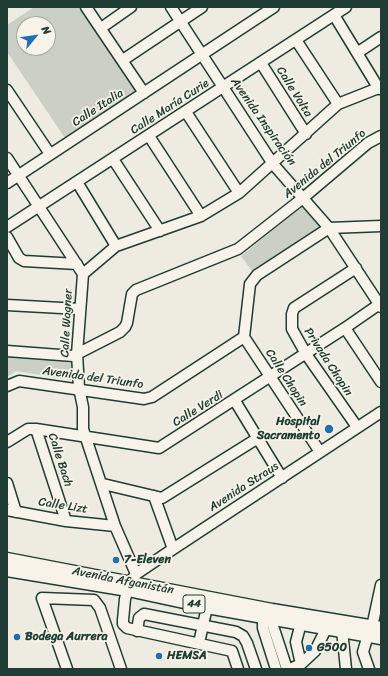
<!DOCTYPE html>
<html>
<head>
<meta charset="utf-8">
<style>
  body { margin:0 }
  #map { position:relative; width:388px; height:676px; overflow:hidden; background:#eeece1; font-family:Sriracha,sans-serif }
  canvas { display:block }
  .frame { position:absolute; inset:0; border:8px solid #1f3d34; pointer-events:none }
  .north { position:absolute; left:16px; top:16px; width:40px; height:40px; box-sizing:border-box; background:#f7f3e8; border:1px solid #a1aaa0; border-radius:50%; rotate:61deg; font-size:11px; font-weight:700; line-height:16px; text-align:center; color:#1f3d34 }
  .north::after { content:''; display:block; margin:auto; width:14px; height:18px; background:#1f6fb2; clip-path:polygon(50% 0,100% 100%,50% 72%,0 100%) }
</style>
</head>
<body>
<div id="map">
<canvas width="388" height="676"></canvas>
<div class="frame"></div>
<div class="north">N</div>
</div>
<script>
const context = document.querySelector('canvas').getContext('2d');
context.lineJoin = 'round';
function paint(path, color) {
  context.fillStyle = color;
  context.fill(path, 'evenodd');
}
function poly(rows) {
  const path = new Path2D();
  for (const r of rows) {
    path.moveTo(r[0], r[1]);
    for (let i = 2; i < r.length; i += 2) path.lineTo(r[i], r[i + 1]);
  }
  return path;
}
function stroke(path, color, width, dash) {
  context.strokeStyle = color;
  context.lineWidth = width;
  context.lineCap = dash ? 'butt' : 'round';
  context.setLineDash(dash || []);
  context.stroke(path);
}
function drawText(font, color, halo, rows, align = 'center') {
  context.font = font + ' Sriracha,sans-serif';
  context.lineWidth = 3.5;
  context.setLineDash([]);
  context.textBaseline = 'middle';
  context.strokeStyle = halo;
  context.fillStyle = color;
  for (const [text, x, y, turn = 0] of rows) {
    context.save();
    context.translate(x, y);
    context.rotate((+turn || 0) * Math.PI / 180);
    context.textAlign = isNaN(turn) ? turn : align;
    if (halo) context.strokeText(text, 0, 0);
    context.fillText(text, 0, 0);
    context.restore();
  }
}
paint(poly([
  [34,7,80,7,137,90,65,138,7,52,7,25],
  [24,24,48,24,48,48,24,48],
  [303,206,320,226,252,271,241,256],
  [7,355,71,363,72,380,16,371,7,377]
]), '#cccfc4');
const minor = poly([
  [86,7,144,93],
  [171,7,273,164,329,228,381,307],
  [334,15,379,89],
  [101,28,131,7],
  [296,40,338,104],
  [357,53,381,37],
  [123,60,202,7],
  [261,63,306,134],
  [7,90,50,154],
  [186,112,239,193],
  [149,136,201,216],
  [7,158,83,274,77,354,79,388,83,407,83,429,115,526,136,574],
  [113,159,160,231],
  [77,182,116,246],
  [7,183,274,7],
  [7,227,346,7],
  [7,237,19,258,24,261,77,264],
  [356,268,294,308,292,314,292,329,306,354,357,427],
  [83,274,116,246,201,216,239,193,338,104,381,87],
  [7,305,80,309],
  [345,328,381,382],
  [244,337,320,452],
  [7,351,73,356,120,332,125,327,127,323,132,294,136,290,238,249,303,198,368,143,381,136],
  [7,386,19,381,144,399,152,397,244,337,250,284,257,275,329,228,381,226],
  [235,401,282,478],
  [36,429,66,521],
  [7,442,28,429,36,429,159,448,345,328,381,303],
  [7,483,16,512],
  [103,484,162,498,258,438],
  [154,496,173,549],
  [7,510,66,521,115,526],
  [263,610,263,628,276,669],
  [272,612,273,626,287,669],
  [301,623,296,642,301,664],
  [372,627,381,585],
  [342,630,346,669],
  [137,631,139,618,144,614,236,632,243,636,247,643,256,669],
  [368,635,363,652,369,669],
  [199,643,207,607],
  [67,669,42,598,94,600,100,608,121,669],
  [238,669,232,651,127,628,123,624,123,620,125,599,130,582,136,574,173,549,381,412],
  [290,669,301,664,315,651,327,627]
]);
const major = poly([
  [7,559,272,610,381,628],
  [7,570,128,590,207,607,381,638]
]);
stroke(minor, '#1f3d34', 13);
stroke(major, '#1f3d34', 15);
stroke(minor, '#f7f3e8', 10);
stroke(major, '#f7f3e8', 12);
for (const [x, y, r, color] of [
  [329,429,5,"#1f6fb2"],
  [116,560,4,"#1f6fb2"],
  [17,637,4,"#1f6fb2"],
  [309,648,4,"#1f6fb2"],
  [159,656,4,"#1f6fb2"]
]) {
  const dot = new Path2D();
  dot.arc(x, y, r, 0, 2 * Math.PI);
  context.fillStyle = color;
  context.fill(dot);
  stroke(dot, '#f7f3e8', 1.5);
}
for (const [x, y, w] of [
  [194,604,22]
]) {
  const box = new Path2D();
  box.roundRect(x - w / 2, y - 9, w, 18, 3);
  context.fillStyle = '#f7f3e8';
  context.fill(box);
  stroke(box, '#1f3d34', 1);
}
drawText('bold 11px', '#1f3d34', null, [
  ["44",194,604]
]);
drawText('12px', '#1f3d34', '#f7f3e8', [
  ["Calle Volta",294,92,58],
  ["Calle María Curie",170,107,-33],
  ["Calle Italia",98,108,-33],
  ["Avenida Inspiración",263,122,55],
  ["Avenida del Triunfo",325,164,-39],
  ["Calle Wagner",67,323,-87],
  ["Privada Chopin",328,362,57],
  ["Avenida del Triunfo",93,378,8],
  ["Calle Chopin",286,378,57],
  ["Calle Verdi",198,409,-32],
  ["Calle Bach",60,460,72],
  ["Avenida Straus",244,487,-33],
  ["Calle Lizt",63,506,9],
  ["Avenida Afganistán",123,581,11]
]);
drawText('bold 12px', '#1f3d34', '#f7f3e8', [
  ["Hospital",320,422,"right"],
  ["Sacramento",320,436,"right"],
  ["7-Eleven",124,560],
  ["Bodega Aurrera",25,637],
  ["G500",317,648],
  ["HEMSA",167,656]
], 'left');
</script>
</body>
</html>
